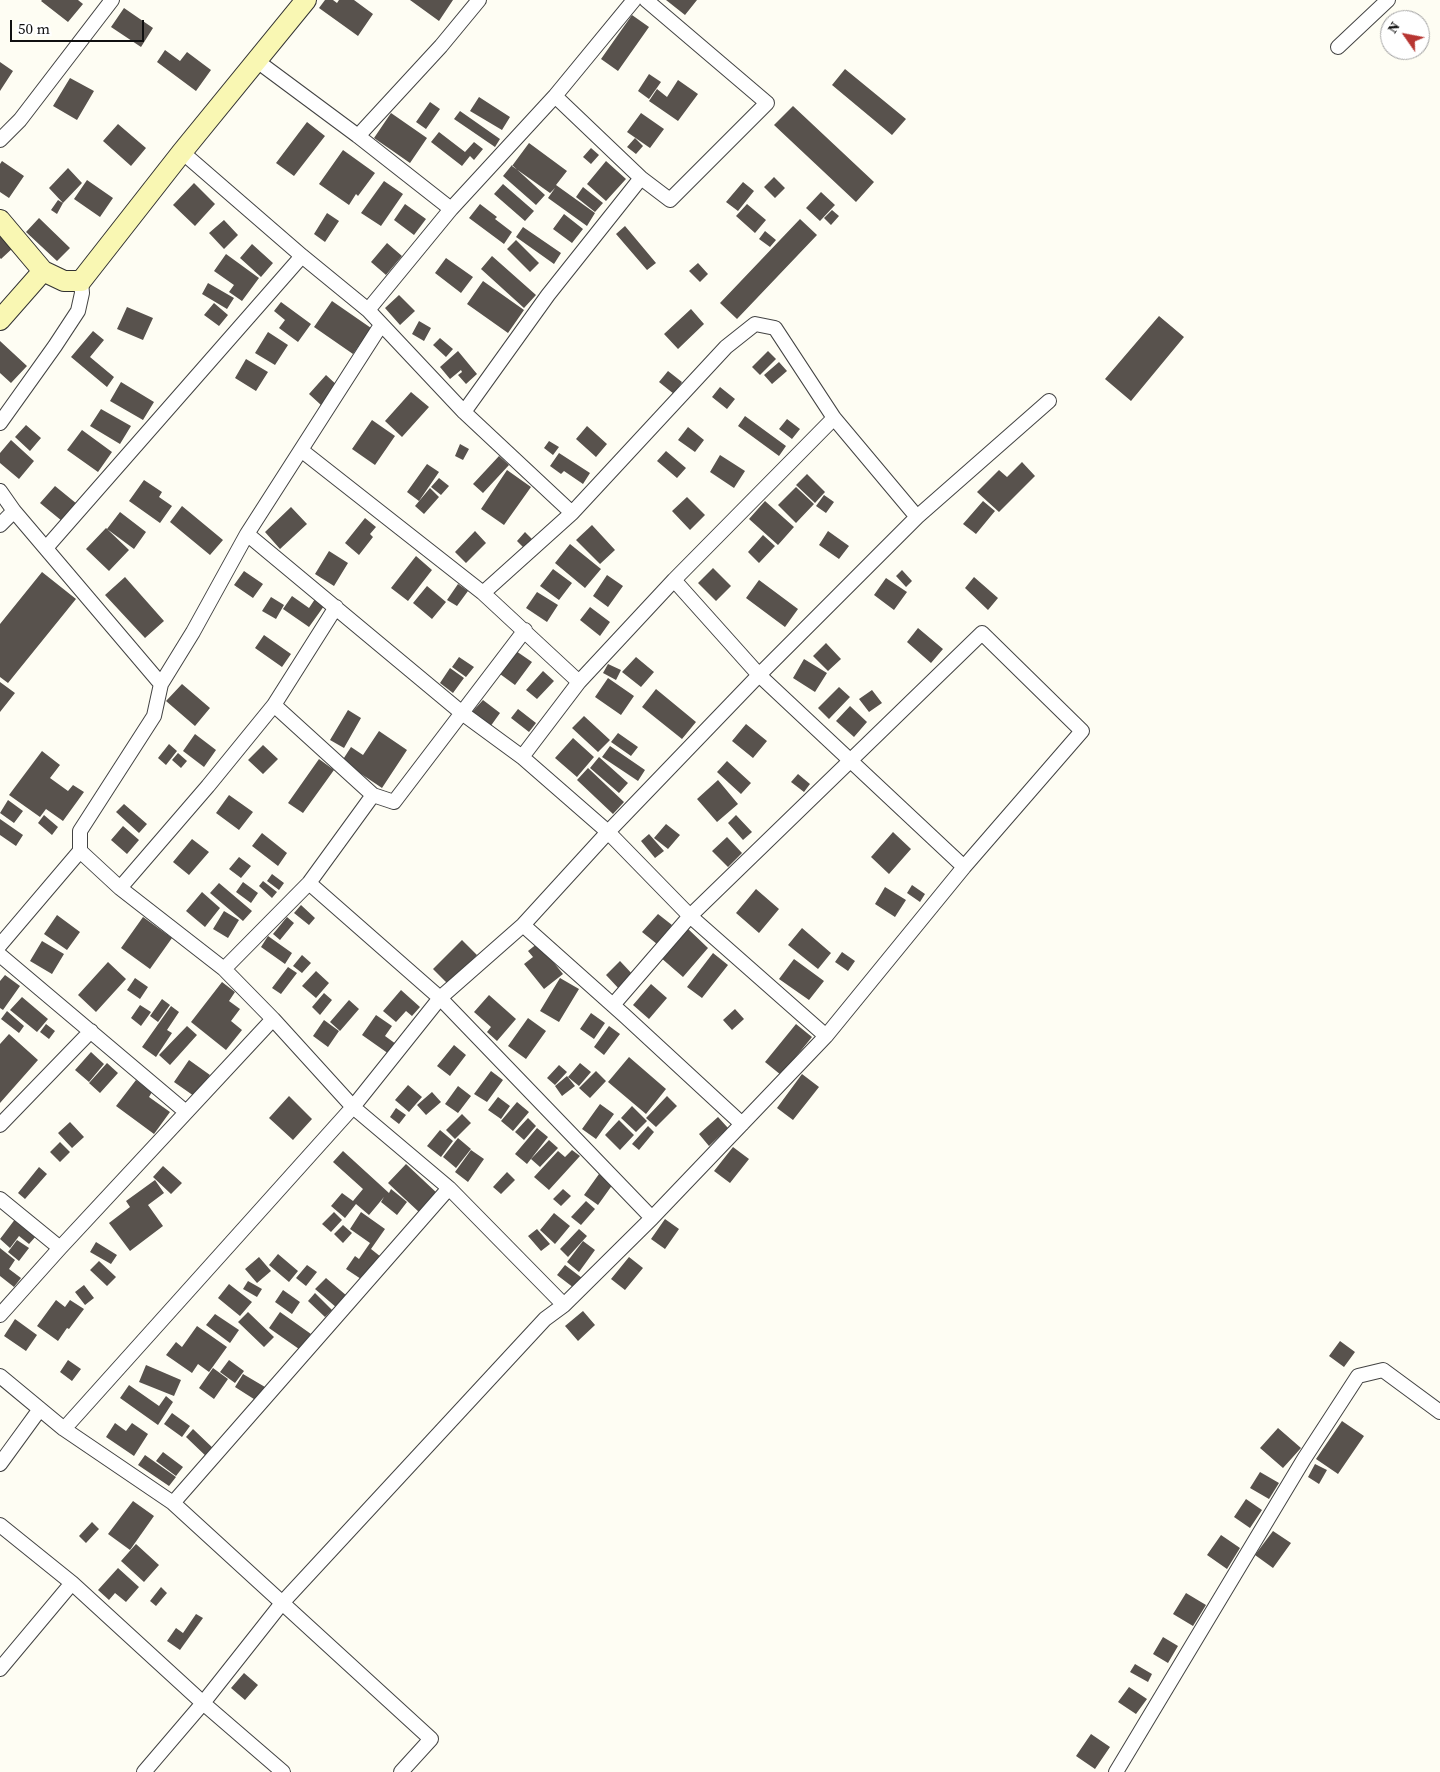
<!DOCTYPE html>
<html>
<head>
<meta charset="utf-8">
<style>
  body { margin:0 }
  #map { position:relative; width:1440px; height:1772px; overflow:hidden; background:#fefdf3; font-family:"Source Serif 4",serif }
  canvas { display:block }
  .north { position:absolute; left:1380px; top:10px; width:50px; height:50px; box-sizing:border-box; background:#fff; border:1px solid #9f9f9f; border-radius:50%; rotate:303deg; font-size:14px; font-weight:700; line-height:20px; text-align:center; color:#101010 }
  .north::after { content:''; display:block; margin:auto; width:18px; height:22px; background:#b73531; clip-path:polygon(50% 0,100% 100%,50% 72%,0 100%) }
  .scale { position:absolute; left:10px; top:20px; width:134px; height:22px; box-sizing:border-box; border:2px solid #101010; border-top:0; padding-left:6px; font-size:15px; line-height:18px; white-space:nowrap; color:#101010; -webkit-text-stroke:4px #fff; paint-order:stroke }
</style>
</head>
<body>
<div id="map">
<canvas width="1440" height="1772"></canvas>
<div class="north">N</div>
<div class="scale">50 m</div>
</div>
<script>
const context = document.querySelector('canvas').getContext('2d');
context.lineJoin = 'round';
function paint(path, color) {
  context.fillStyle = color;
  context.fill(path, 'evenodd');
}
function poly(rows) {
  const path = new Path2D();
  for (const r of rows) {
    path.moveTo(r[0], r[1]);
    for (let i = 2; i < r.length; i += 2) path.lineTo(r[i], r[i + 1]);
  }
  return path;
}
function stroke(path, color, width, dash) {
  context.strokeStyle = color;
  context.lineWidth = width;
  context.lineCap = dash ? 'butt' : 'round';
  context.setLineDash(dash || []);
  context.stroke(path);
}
paint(poly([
  [42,0,78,0,83,4,68,22,41,1],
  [325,0,333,0,337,3,339,0,354,0,373,14,358,36,319,8],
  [410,0,453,0,439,21],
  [666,0,697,0,685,15],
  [124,8,153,28,141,47,111,27],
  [632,15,649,27,618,71,601,59],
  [165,50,180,61,187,52,211,70,196,91,157,62],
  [0,62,13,71,0,91],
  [845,69,906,119,892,135,832,85],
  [649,74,661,82,649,99,638,91],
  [70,78,94,91,77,120,53,106],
  [678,80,698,94,678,121,649,101,657,89,667,97],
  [479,97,510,117,502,130,470,111],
  [430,102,440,109,426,129,416,122],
  [793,106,874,182,856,202,774,125],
  [460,111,500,139,495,147,454,119],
  [391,113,427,138,410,163,374,138],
  [641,113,664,129,650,148,627,132],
  [307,122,325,136,294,176,276,163],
  [118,124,146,148,131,166,103,141],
  [439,132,465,152,474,142,483,149,474,160,470,156,462,166,431,142],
  [635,138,643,146,636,154,627,147],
  [529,143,567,171,556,185,595,213,587,226,548,198,555,188,550,193,512,166],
  [591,148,599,155,591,164,583,157],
  [343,150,375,173,358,196,356,194,349,205,319,184],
  [2,161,24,176,9,198,0,192,0,164],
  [606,161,626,179,606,201,587,184],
  [512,165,545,195,536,205,503,176],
  [68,168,82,183,63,203,49,188],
  [774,177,785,188,775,198,764,187],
  [87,180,113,198,100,217,74,199],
  [384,181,403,194,381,226,361,213],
  [743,182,754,191,738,211,726,202],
  [194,183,215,204,195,226,173,205],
  [503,184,534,211,525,221,494,194],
  [583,187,603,203,595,212,576,197],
  [821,192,835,205,820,221,806,208],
  [58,200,63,203,57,214,51,210],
  [405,204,426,219,414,235,394,220],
  [480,204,497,217,495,219,512,232,504,244,469,218],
  [747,204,766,220,755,233,736,216],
  [832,210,839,216,831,225,824,218],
  [327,213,339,221,325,242,314,234],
  [564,214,583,229,572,243,553,229],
  [39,218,70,248,57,261,26,232],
  [800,219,817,235,737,319,720,303],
  [224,220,238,235,224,249,209,233],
  [625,226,656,263,647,270,616,234],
  [523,227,561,253,554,264,516,237],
  [0,230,15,246,1,259,0,258],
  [765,231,776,240,770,247,759,239],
  [516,240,539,263,530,272,507,249],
  [387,243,402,256,386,275,371,262],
  [252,244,273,263,261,277,240,258],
  [226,254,259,278,242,301,229,292,234,285,214,271],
  [492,256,536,295,524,308,481,269],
  [446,258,473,277,461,293,435,273],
  [698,263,708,274,700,282,689,271],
  [483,281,524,310,508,333,467,304],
  [208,283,234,298,227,309,202,294],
  [399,295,415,311,400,325,385,308],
  [332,301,371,328,353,354,314,327],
  [281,302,311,324,298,342,279,328,285,320,274,311],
  [214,303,228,315,219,326,204,315],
  [127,307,153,318,143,340,117,329],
  [691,309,704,324,678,349,664,334],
  [1159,316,1184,337,1131,401,1105,379],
  [419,321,431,328,424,341,412,334],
  [93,331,104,340,90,357,114,377,107,387,71,357],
  [268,332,288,345,275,365,255,353],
  [440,338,453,349,446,357,433,345],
  [0,341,27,366,11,383,0,373],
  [458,351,477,374,466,384,458,375,462,372,461,370,450,379,440,367],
  [768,351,776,359,760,375,752,367],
  [246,359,268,372,256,391,235,378],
  [779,362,787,371,772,384,764,375],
  [668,371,682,382,674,394,659,382],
  [326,375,338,386,321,405,309,394],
  [121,382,154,402,143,420,110,401],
  [720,387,735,399,727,409,712,397],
  [411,392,429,407,402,437,385,421],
  [101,409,131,426,120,444,90,426],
  [745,416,786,446,779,456,738,426],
  [787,419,800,429,792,439,779,429],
  [372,420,395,436,375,465,352,449],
  [26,425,41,438,30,451,15,437],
  [587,426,607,444,596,457,576,439],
  [688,427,704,440,695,452,678,440],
  [82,430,112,452,98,472,67,450],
  [11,440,34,461,19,479,0,463,0,453],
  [549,441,559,447,553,455,544,448],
  [460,444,469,449,463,460,455,456],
  [666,451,686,468,677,478,657,461],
  [559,453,590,473,583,484,564,471,561,474,550,466],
  [720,455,745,471,734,488,710,472],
  [499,456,509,465,483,493,473,484],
  [1022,462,1035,476,999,512,977,492,999,470,1007,477],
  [427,464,439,472,419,501,407,492],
  [507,470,531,487,504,525,481,509],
  [807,474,825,492,815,503,796,485],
  [439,478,449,486,441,495,431,487],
  [144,480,162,492,159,497,172,506,160,523,129,501],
  [55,486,77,504,62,521,40,503],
  [796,487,814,504,796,523,778,505],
  [430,488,439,497,424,514,415,506],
  [824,495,834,502,826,513,816,506],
  [687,497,705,515,690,530,672,511],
  [765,501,794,527,778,545,749,519],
  [983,501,995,511,976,534,963,524],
  [182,506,223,540,210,555,170,522],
  [291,507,307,524,280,549,265,532],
  [120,512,146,532,134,549,107,529],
  [365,518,376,527,370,534,373,537,359,555,345,543],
  [592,525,615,550,600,564,576,540],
  [106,528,129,550,109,571,86,549],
  [475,531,486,543,466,563,455,552],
  [828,531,849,546,839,559,819,545],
  [525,532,535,542,526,550,517,541],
  [763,535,775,546,759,563,748,552],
  [570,544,601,569,585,588,555,563],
  [329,551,348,563,334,586,315,574],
  [416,556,432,570,408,601,391,588],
  [713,568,731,586,716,601,698,583],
  [553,569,572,583,559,600,540,586],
  [902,570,912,581,906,587,896,576],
  [244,571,263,584,253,598,234,585],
  [42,572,76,599,8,683,0,677,0,624],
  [607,575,623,586,608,607,593,596],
  [125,577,164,621,145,638,105,595],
  [974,577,998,598,988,610,965,588],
  [886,578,907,592,894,610,874,595],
  [759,580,798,609,785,627,746,598],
  [458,584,468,591,457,606,447,600],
  [427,586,446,602,432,619,413,603],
  [537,592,558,605,547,622,526,608],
  [292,596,309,608,315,599,324,606,309,627,283,609],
  [271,597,284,605,276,619,262,611],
  [590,607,610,622,600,636,580,620],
  [918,628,943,649,931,663,907,642],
  [264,635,291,654,282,667,255,648],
  [826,643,841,659,828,671,813,656],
  [516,651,532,662,515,685,500,674],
  [459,657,474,667,466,677,452,667],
  [636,657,654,672,641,687,622,672],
  [804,659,827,673,815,692,793,678],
  [608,664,621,670,616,680,603,673],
  [450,668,464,678,453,693,440,683],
  [543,671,554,681,537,699,526,690],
  [608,678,634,696,621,715,595,697],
  [0,682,15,693,0,712],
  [182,684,210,708,195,726,166,701],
  [839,687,850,697,829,719,818,708],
  [656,689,696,722,682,739,642,707],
  [872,690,882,703,869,712,859,699],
  [483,700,500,713,490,727,472,712],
  [850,706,867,722,854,737,836,721],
  [518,709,536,723,529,732,511,718],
  [348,710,361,718,344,748,330,740],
  [584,716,610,740,598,752,572,728],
  [746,724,767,741,753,758,732,741],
  [379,731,407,750,382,788,342,761,351,747,363,755],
  [618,733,638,747,631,756,611,742],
  [195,734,216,750,204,767,183,751],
  [573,738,594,757,577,777,555,758],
  [169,744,177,751,166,765,158,758],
  [263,745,278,759,263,774,248,760],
  [610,746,645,770,638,781,602,757],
  [42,751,60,765,50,778,68,791,73,785,84,792,63,821,46,809,40,817,9,795],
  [178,753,187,761,181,768,172,760],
  [599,757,628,783,619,793,590,768],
  [319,759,334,770,303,813,288,803],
  [727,761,751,783,741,794,717,772],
  [588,768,624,802,613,814,577,780],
  [798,774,810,784,804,792,791,782],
  [718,780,738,804,717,822,697,799],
  [229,795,253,812,239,830,216,813],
  [8,800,23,811,14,823,0,813],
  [124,804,147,824,139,833,116,812],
  [44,815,58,827,52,835,38,823],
  [736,815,752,832,743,840,728,823],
  [0,819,23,835,16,846,0,835],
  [666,824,680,835,668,849,654,838],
  [123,826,139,840,127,854,111,840],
  [893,832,911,849,889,874,871,857],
  [262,833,287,853,278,866,252,846],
  [649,834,664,851,655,858,641,841],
  [727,837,742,853,728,867,712,851],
  [192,839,209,852,189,875,173,862],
  [239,857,251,866,241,878,229,869],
  [272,874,284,883,279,890,267,881],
  [263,881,277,892,272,898,259,886],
  [243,882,258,893,251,903,236,892],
  [219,883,252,911,243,921,210,893],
  [912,885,925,894,920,902,907,893],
  [885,887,906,900,895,917,875,904],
  [756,889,779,909,759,933,736,913],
  [202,892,220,908,205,927,186,911],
  [301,905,315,918,309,925,294,913],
  [224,911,239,920,228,938,213,929],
  [658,914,672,925,657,944,642,932],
  [57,915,80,932,67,950,44,934],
  [143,917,172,938,150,969,121,948],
  [287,917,294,923,280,940,273,934],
  [686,927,708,948,683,977,660,957],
  [802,928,831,953,818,969,788,945],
  [268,936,292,953,285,964,261,947],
  [462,940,477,955,448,984,433,969],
  [42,941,64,954,52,974,30,961],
  [538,943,563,974,544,989,524,964,533,957,528,951],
  [842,952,855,961,848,971,835,962],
  [713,953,728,965,702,998,687,987],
  [302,955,311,963,302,973,293,966],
  [794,959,824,981,809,1000,779,979],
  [620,961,635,977,621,991,606,975],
  [108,962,126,979,96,1012,78,995],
  [288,967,297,973,281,994,272,988],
  [316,971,329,983,316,998,302,986],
  [5,975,20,986,3,1010,0,1008,0,981],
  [135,978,148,987,140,999,127,990],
  [560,978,579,989,559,1022,540,1011],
  [222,982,235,992,229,1001,240,1009,231,1021,242,1030,226,1050,191,1022],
  [651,984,667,998,649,1019,633,1005],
  [401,990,420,1007,412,1016,406,1011,396,1022,383,1011],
  [324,993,332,1000,320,1015,312,1007],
  [489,995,516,1019,497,1041,487,1032,491,1027,474,1012],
  [22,997,48,1019,37,1032,10,1010],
  [162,999,170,1005,158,1022,150,1016],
  [349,1000,359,1009,340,1031,330,1022],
  [140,1005,151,1012,141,1026,131,1018],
  [171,1006,179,1012,167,1030,172,1033,156,1057,142,1047],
  [735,1009,744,1019,732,1030,723,1020],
  [7,1011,24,1026,19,1033,1,1019],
  [591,1013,605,1023,594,1039,580,1029],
  [376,1015,392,1026,385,1036,396,1044,389,1054,362,1035],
  [528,1018,546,1031,526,1059,508,1046],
  [324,1020,339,1031,328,1047,313,1036],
  [46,1024,55,1031,49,1039,40,1032],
  [796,1024,812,1037,781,1075,765,1062],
  [187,1026,197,1035,170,1065,159,1055],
  [609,1026,620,1034,604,1055,594,1047],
  [9,1034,38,1060,0,1103,0,1044],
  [454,1045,466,1055,450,1076,437,1066],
  [91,1052,104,1064,89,1082,75,1070],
  [629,1057,666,1089,646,1114,608,1082],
  [189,1060,210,1075,194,1096,174,1082],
  [107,1063,118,1073,100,1093,89,1083],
  [580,1063,591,1072,579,1086,568,1077],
  [559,1065,567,1072,555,1085,547,1078],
  [491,1071,503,1080,487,1102,474,1094],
  [596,1071,606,1081,590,1098,579,1088],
  [802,1074,819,1087,793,1120,777,1108],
  [567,1076,575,1086,562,1096,555,1086],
  [136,1080,152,1092,149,1097,170,1112,154,1134,116,1106],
  [408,1085,422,1097,409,1112,395,1100],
  [458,1086,471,1096,458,1113,445,1104],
  [432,1092,441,1102,426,1115,417,1105],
  [289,1096,312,1119,293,1140,269,1118],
  [667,1096,677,1106,656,1127,646,1118],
  [498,1097,510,1106,501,1119,488,1110],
  [517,1102,529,1112,513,1131,501,1121],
  [600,1104,614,1114,596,1139,582,1129],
  [632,1106,647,1121,636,1132,621,1118],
  [396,1108,406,1115,399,1124,390,1117],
  [462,1114,471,1123,455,1139,446,1130],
  [718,1117,728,1128,709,1146,699,1134],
  [528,1118,536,1126,524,1140,515,1132],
  [619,1120,634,1135,620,1150,605,1135],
  [70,1122,84,1137,72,1148,58,1133],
  [648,1126,654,1132,639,1150,632,1144],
  [537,1128,548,1137,527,1164,515,1154],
  [440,1130,453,1141,441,1157,427,1146],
  [458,1138,471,1149,456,1168,443,1157],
  [549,1140,558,1148,540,1167,531,1159],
  [60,1142,70,1152,60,1162,50,1152],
  [733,1147,749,1159,730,1183,714,1171],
  [471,1150,484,1159,468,1182,455,1172],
  [572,1150,580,1156,549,1190,534,1177,558,1151,565,1157],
  [343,1151,389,1193,391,1189,407,1202,397,1215,381,1202,384,1197,369,1215,356,1204,345,1218,331,1206,342,1193,353,1201,363,1189,333,1162],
  [406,1164,438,1194,420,1213,388,1183],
  [163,1166,182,1183,171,1194,153,1177],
  [39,1167,47,1174,25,1199,18,1193],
  [507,1172,515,1180,501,1194,493,1187],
  [599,1174,613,1184,598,1205,584,1195],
  [155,1180,164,1193,148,1205,163,1226,130,1251,109,1223,130,1207,126,1201],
  [563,1189,571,1196,561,1206,553,1199],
  [586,1201,595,1209,581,1225,571,1217],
  [334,1212,342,1220,331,1232,322,1224],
  [361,1212,385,1229,371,1249,381,1257,364,1281,346,1269,355,1256,359,1259,370,1243,350,1229],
  [554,1213,570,1226,555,1244,540,1230],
  [16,1218,37,1235,29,1244,19,1236,10,1248,0,1239],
  [665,1219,679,1229,665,1249,651,1239],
  [343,1225,352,1233,343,1243,334,1234],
  [537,1229,550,1244,541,1251,528,1236],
  [579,1229,587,1236,568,1257,560,1249],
  [17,1240,29,1248,19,1261,8,1252],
  [583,1241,595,1250,579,1272,567,1262],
  [96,1242,117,1255,111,1264,90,1252],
  [0,1248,15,1260,9,1269,21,1278,14,1287,0,1276],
  [278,1254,298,1271,289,1282,269,1265],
  [259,1257,271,1271,257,1283,245,1269],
  [629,1257,643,1268,625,1290,611,1279],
  [99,1261,116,1277,107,1286,90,1270],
  [307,1265,317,1272,306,1286,296,1278],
  [565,1265,582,1278,574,1288,557,1275],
  [326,1278,347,1296,337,1308,315,1289],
  [248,1281,262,1289,257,1297,243,1289],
  [229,1284,252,1302,240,1316,218,1298],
  [84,1285,94,1298,85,1305,75,1292],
  [283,1290,300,1302,292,1314,275,1302],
  [315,1293,332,1310,325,1317,308,1301],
  [56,1300,65,1307,70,1300,84,1309,69,1329,67,1328,58,1341,37,1326],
  [583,1311,595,1325,578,1341,565,1326],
  [248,1312,274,1337,264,1347,238,1322],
  [280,1312,311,1334,299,1349,269,1328],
  [215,1314,239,1330,230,1343,206,1325],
  [15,1319,37,1335,26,1351,4,1336],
  [197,1326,227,1347,209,1372,198,1364,192,1373,166,1355,176,1342,182,1347],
  [1340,1341,1355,1352,1344,1367,1329,1356],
  [68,1360,81,1369,72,1381,60,1372],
  [229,1360,244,1371,235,1383,220,1372],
  [146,1365,181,1380,174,1396,139,1382],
  [213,1368,228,1379,214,1399,199,1388],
  [243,1374,265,1387,257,1401,235,1387],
  [129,1385,159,1406,166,1396,173,1402,158,1425,120,1398],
  [172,1413,190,1426,182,1437,164,1424],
  [1342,1421,1364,1436,1338,1474,1316,1459],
  [115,1423,126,1431,132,1423,148,1434,134,1456,106,1437],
  [1278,1428,1301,1448,1283,1468,1260,1448],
  [193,1429,216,1451,209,1459,186,1437],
  [163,1452,183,1467,176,1476,156,1461],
  [145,1455,176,1477,169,1486,138,1465],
  [1315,1464,1327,1470,1319,1484,1308,1477],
  [1260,1472,1279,1483,1269,1499,1250,1488],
  [1246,1499,1262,1510,1250,1528,1234,1517],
  [133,1501,154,1516,130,1550,108,1534],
  [92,1522,99,1529,86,1543,79,1536],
  [1273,1531,1291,1543,1273,1568,1255,1555],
  [1221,1535,1240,1548,1227,1569,1207,1555],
  [136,1544,159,1565,144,1582,121,1561],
  [118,1568,139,1587,126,1602,115,1593,109,1600,98,1590],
  [161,1587,167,1593,156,1606,150,1601],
  [1186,1593,1206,1605,1193,1626,1173,1614],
  [196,1614,203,1618,180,1650,167,1641,176,1628,183,1633],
  [1163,1637,1178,1646,1168,1663,1153,1654],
  [1135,1664,1152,1674,1148,1682,1130,1672],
  [244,1673,258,1685,245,1700,231,1688],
  [1129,1687,1147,1699,1136,1714,1118,1702],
  [1091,1734,1110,1747,1095,1769,1076,1756]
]), '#58524d');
const street = poly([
  [1338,47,1388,0],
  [257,61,358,136,451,209],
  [555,96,641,178],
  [358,136,441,46,479,0],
  [0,140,20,120,112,0],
  [182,152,302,256,368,310,464,412,572,513,483,593,579,682,522,757,608,832,690,916,826,1036],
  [368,310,451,209,555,96,634,0],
  [381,325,247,534,193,632,161,684,154,716,80,831,80,851,120,888,224,969,273,1019,353,1107,449,1188,564,1305],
  [464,412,548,295,641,178,670,200,767,103,646,0],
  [0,423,55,346,78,311,82,293,81,281],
  [301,450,483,593],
  [0,491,14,511,161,684],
  [572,513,726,347,755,324,775,328,834,418,917,517],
  [0,525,14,511],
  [247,534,462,713,522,757],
  [46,548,302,256],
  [674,580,759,675,964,867],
  [579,682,674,580,834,418],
  [373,795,394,802,525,630],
  [309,883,440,998,652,1218],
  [120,888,208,786,274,705,336,607],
  [523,925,625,1016,742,1124],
  [0,945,80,851],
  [0,955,186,1112],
  [224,969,309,883,373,795,274,705],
  [0,1125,91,1031],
  [0,1199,60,1248],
  [0,1315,60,1248,273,1019],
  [0,1376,64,1429,173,1503,431,1739,401,1772],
  [64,1429,353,1107,440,998,523,925,608,832,759,675,917,517,1049,401],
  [0,1464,40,1409],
  [173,1503,449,1188],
  [0,1525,72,1583,203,1703,283,1772],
  [0,1669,72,1583],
  [144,1772,203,1703,282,1603,545,1319,564,1305,652,1218,826,1036,964,867,1082,731,982,633,690,916,613,1005],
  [1116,1772,1304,1459,1358,1376,1383,1370,1440,1412]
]);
const secondary = poly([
  [0,220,43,271,64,281,81,281,182,152,306,0],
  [0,320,43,271]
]);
stroke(street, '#434343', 16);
stroke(secondary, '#323232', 22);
stroke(street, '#fff', 14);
stroke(secondary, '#f9f7b3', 20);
</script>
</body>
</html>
